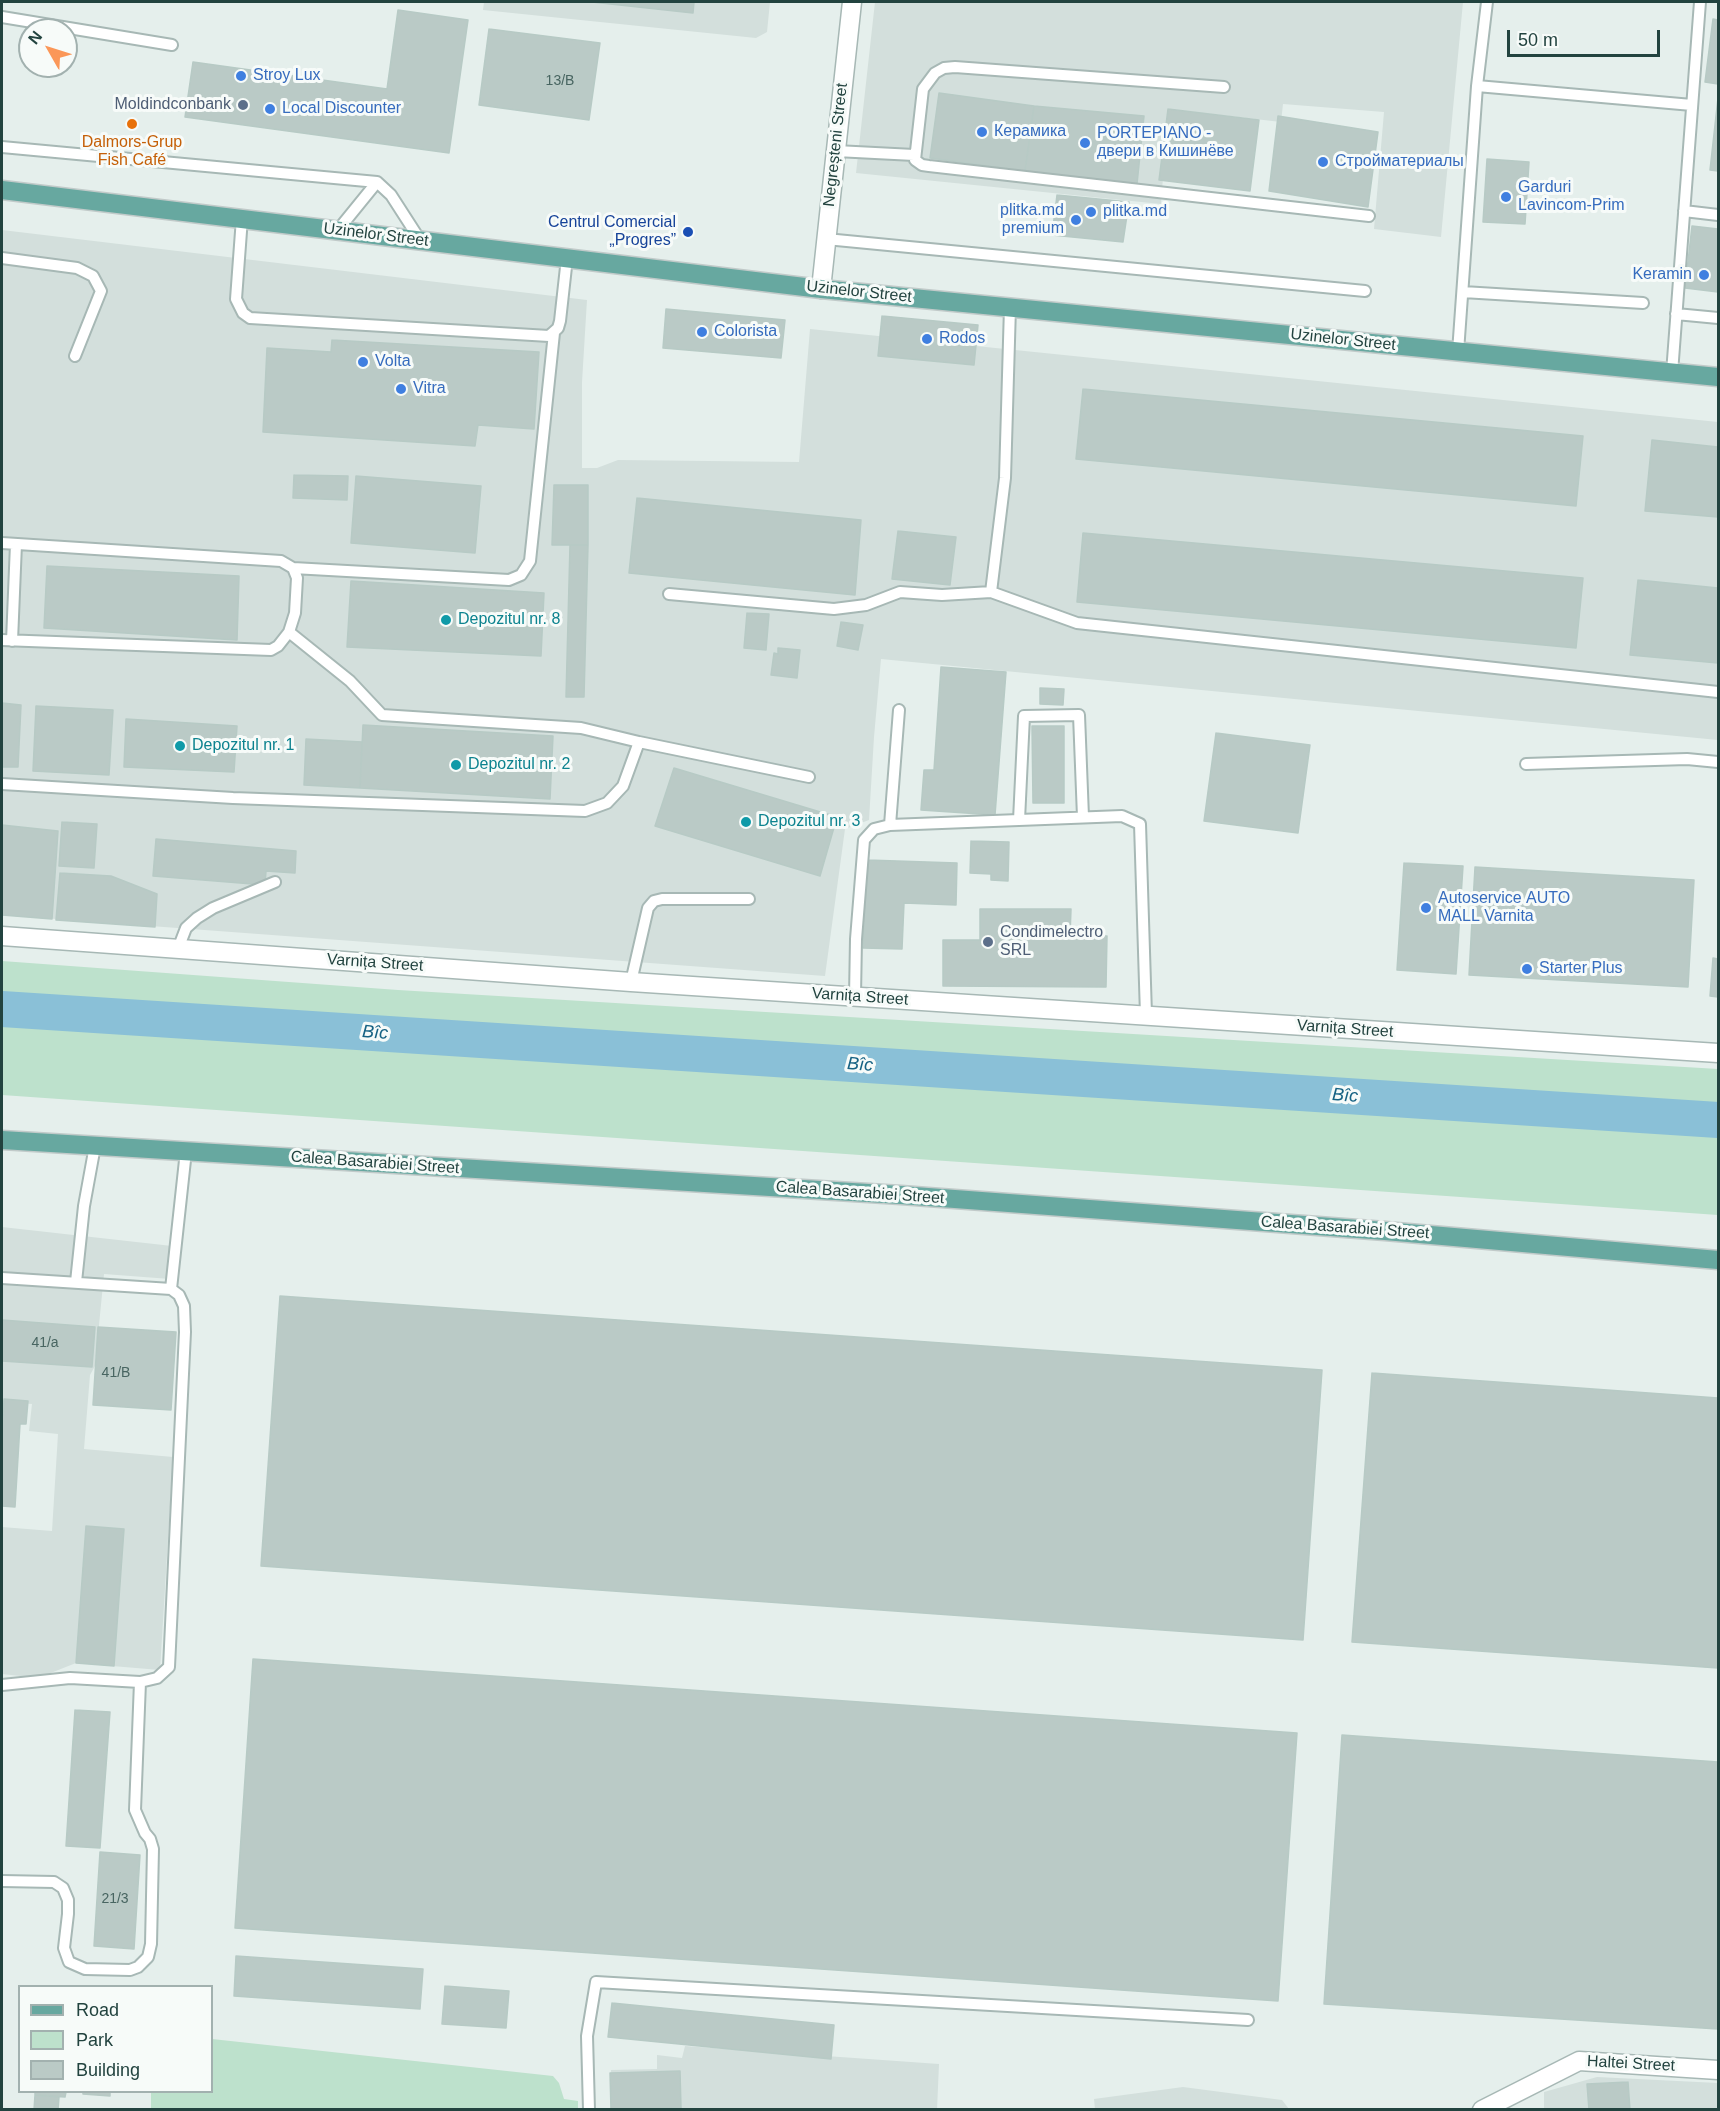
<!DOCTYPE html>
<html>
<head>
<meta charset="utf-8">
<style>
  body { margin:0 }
  #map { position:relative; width:1720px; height:2111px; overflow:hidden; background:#e5efec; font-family:Arial,sans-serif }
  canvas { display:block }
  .frame { position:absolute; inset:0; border:3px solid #22433f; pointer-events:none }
  .legend { position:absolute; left:18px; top:1985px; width:195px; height:108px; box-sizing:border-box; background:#f7fbf9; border:2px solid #a2b1af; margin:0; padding:8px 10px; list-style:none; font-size:18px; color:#22433f }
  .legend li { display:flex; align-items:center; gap:12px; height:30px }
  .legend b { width:30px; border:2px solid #a2b1af }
  .north { position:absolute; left:18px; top:18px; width:60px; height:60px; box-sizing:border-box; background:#f7fbf9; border:2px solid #a2b1af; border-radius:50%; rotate:309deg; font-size:16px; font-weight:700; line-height:24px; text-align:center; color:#22433f }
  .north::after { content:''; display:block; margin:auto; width:21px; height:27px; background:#fb9758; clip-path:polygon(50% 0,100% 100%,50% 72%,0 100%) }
  .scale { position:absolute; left:1507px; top:30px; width:153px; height:27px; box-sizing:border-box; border:3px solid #22433f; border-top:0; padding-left:8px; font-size:18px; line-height:21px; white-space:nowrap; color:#22433f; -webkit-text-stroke:4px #f7fbf9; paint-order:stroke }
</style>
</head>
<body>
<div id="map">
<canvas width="1720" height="2111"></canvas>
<div class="frame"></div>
<ul class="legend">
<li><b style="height:8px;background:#67a8a0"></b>Road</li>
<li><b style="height:16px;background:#bde1cc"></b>Park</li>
<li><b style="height:16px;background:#bacac6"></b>Building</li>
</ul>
<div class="north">N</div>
<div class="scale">50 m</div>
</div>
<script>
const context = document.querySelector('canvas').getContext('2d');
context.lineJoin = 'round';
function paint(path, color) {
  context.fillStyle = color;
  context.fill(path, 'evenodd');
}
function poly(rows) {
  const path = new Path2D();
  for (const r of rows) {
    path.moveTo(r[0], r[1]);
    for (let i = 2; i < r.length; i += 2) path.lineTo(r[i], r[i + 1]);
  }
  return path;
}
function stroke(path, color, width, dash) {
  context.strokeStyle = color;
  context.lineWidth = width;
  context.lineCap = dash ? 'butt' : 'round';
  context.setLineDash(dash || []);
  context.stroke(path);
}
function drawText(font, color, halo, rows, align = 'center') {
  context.font = font + ' Arial,sans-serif';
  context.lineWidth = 6;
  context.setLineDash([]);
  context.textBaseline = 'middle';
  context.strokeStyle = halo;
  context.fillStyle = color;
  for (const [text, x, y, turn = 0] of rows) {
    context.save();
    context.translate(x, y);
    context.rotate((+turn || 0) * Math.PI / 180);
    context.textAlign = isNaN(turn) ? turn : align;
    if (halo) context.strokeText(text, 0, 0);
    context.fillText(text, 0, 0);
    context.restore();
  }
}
paint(poly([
  [484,2,770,2,767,32,756,38,483,10],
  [875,2,1463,2,1441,237,1374,229,1384,112,1283,104,1281,122,1168,109,1161,204,856,173],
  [2,230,587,300,582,382,582,468,597,468,618,460,799,462,810,329,1718,422,1718,740,881,659,874,737,869,820,845,829,825,976,2,915],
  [2,1227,172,1246,170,1279,104,1274,95,1366,90,1375,84,1449,173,1457,160,1670,76,1663,38,1678,2,1674,2,1527,52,1531,58,1434,29,1431,32,1404,2,1402],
  [685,2046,939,2064,937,2110,612,2109,611,2070,657,2069,657,2055,682,2058],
  [1597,2077,1718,2083,1718,2109,1544,2110,1544,2092],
  [1183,2087,1282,2100,1289,2109,1095,2109,1094,2099]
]), '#d3dfdc');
paint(poly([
  [2,961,398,990,1718,1069,1718,1215,2,1095],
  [212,2039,553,2076,559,2083,564,2099,578,2101,578,2109,151,2109,151,2092,212,2092]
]), '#bde1cc');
stroke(poly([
  [2,1009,1718,1120]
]), '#8ac0d7', 36);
const building = poly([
  [592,2,694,2,693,13,592,2],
  [398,10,468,20,449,153,185,117,193,62,387,89,398,10],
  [1713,19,1718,20,1718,84,1705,82,1713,19],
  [489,29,600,43,589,120,479,105,489,29],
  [939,93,1034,106,1025,171,930,158,939,93],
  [1718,98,1718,171,1710,170,1718,98],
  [1034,106,1144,116,1137,184,1025,171,1034,106],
  [1168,109,1259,120,1250,191,1159,180,1168,109],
  [1278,116,1378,132,1368,207,1269,191,1278,116],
  [1487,159,1529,162,1525,224,1483,222,1487,159],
  [1057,195,1129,202,1123,242,1052,235,1057,195],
  [1692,226,1718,229,1718,292,1685,288,1692,226],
  [666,309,785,320,781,358,663,348,666,309],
  [882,316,978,325,974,365,878,356,882,316],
  [332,340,539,352,534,429,478,425,475,446,263,432,267,348,331,352,332,340],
  [1083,389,1583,436,1576,506,1076,459,1083,389],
  [1652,440,1718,447,1718,517,1645,511,1652,440],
  [294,475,348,476,347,500,293,498,294,475],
  [356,476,481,486,475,553,351,543,356,476],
  [554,485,588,485,588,545,552,545,554,485],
  [637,498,861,520,855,595,629,573,637,498],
  [898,531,956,537,950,585,892,579,898,531],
  [1083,533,1583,578,1576,648,1077,602,1083,533],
  [570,545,588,545,584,697,566,697,570,545],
  [47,566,239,576,237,640,44,628,47,566],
  [1638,580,1718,588,1718,663,1630,655,1638,580],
  [351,581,544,593,541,656,347,647,351,581],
  [747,613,769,614,766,650,744,648,747,613],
  [841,622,863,625,858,650,837,646,841,622],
  [778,648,800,650,797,678,771,675,774,653,778,654,778,648],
  [941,667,1006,672,995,815,921,810,924,770,934,770,941,667],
  [1040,688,1064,689,1063,705,1040,704,1040,688],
  [2,703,21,705,18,767,2,767,2,703],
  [36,706,113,710,109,775,33,771,36,706],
  [126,719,237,726,234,772,124,767,126,719],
  [363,725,553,736,550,799,360,788,363,725],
  [1032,726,1064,726,1064,803,1033,803,1032,726],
  [1216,733,1310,745,1298,833,1204,821,1216,733],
  [306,739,362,742,360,788,304,785,306,739],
  [674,768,837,817,820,876,655,826,674,768],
  [62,822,97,824,94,868,59,866,62,822],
  [2,825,58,831,52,919,2,915,2,825],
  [156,839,296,851,295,873,266,871,265,885,153,876,156,839],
  [971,841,1009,842,1008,881,991,880,991,874,970,873,971,841],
  [867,860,957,863,956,905,904,903,902,949,863,948,867,860],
  [1404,863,1463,866,1456,974,1397,970,1404,863],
  [1475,867,1694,880,1688,987,1469,975,1475,867],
  [60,873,111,876,157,894,155,927,56,920,60,873],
  [980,909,1071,909,1070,936,1107,936,1106,987,943,986,943,940,980,940,980,909],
  [1713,958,1718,959,1718,997,1710,996,1713,958],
  [280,1296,1322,1370,1303,1640,261,1566,280,1296],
  [2,1320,95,1327,92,1367,2,1361,2,1320],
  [98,1327,176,1332,171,1410,93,1405,98,1327],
  [1372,1373,1718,1398,1718,1668,1352,1642,1372,1373],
  [4,1399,28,1401,26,1424,20,1424,15,1507,2,1506,2,1416,3,1416,4,1399],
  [86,1526,124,1529,114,1666,76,1663,86,1526],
  [253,1659,1297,1733,1278,2001,235,1928,253,1659],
  [75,1710,110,1712,100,1848,66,1846,75,1710],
  [1342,1735,1718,1762,1718,2029,1324,2004,1342,1735],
  [100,1852,140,1855,134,1949,94,1946,100,1852],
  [236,1956,423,1969,420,2009,234,1996,236,1956],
  [445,1986,509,1991,506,2028,442,2024,445,1986],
  [612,2003,834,2025,831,2059,608,2037,612,2003],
  [680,2071,681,2108,611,2110,610,2073,680,2071],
  [1628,2082,1630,2110,1589,2110,1587,2084,1628,2082],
  [35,2092,66,2092,65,2097,35,2095,35,2092],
  [83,2092,110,2092,110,2096,83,2094,83,2092],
  [35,2095,59,2097,58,2110,34,2110,35,2095]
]);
paint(building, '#bacac6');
stroke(building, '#b7cac5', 1.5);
const service = poly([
  [2,17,172,45],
  [1477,86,1692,105],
  [1224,87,955,67,944,68,935,73,923,89,915,160,922,165,929,166,1369,216],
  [2,147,377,182,391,195,420,240],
  [836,151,914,155],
  [1684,211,1718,215],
  [242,218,236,299,243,313,250,318,549,336,558,328,560,321,567,258],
  [338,230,377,182],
  [826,239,1365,291],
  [2,258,77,268,93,276,101,291,75,356],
  [1463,292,1643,303],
  [1010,307,1005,478,991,592,1077,623,1718,692],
  [1676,314,1718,318],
  [1458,352,1477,86,1487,2],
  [1672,373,1700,2],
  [2,543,281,561,293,568,297,578,295,613,289,632,278,646,271,650,2,640],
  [293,568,509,580,521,575,530,561,554,333],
  [669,594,834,609,866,605,900,592,942,595,991,592],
  [289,632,350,681,382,715,581,728,639,742,809,777],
  [12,641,16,544],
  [1526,764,1687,759,1718,762],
  [2,784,233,798,585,811,607,803,623,786,639,742],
  [1019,820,1024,716,1079,715,1083,817],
  [890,825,899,710],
  [178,949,186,928,197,918,213,908,275,882],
  [631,982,648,908,654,901,662,899,749,899],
  [855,996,856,939,864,840,874,829,890,825,1122,816,1140,824,1146,1015],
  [2,1278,171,1289,179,1295,184,1306,185,1332,169,1667,157,1678,140,1682,70,1678,2,1685],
  [76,1282,84,1206,95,1146],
  [171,1289,186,1151],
  [2,1881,54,1882,63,1888,68,1900,68,1914,64,1948,69,1962,85,1969,130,1970,138,1967,148,1957,151,1944,153,1849,150,1839,145,1833,135,1810,140,1682],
  [589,2110,587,2036,596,1982,1248,2020]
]);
const minor = poly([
  [821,289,852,2],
  [1482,2110,1579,2061,1718,2070]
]);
const tertiary = poly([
  [2,936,631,982,1718,1053]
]);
const primary = poly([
  [2,190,821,289,1718,377],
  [2,1140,901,1195,1385,1231,1718,1260]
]);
stroke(service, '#a7b8b5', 14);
stroke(minor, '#a7b8b5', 21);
stroke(tertiary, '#a7b8b5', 21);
stroke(primary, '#c1cac9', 21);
stroke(service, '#fff', 10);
stroke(minor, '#fff', 18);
stroke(tertiary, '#fff', 18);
stroke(primary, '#67a8a0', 18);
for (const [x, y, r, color] of [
  [241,76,6,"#3f7fe0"],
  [243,105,6,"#5c6f8a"],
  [270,109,6,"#3f7fe0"],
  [132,124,6,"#e8710a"],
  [982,132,6,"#3f7fe0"],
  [1085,143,6,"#3f7fe0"],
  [1323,162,6,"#3f7fe0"],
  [1506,197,6,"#3f7fe0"],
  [1091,212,6,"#3f7fe0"],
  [1076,220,6,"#3f7fe0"],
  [688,232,6,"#1a4fb4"],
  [1704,275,6,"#3f7fe0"],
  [702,332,6,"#3f7fe0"],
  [927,339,6,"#3f7fe0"],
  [363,362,6,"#3f7fe0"],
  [401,389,6,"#3f7fe0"],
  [446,620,6,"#0f9aa8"],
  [180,746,6,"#0f9aa8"],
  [456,765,6,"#0f9aa8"],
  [746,822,6,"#0f9aa8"],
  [1426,908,6,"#3f7fe0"],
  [988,942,6,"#5c6f8a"],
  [1527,969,6,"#3f7fe0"]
]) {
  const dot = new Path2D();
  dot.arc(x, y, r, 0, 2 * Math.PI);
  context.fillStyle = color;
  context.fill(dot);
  stroke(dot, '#f7fbf9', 2);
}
drawText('14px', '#486561', null, [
  ["13/B",560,81],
  ["41/a",45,1343],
  ["41/B",116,1373],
  ["21/3",115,1899]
]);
drawText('16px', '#366cbe', '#f7fbf9', [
  ["Stroy Lux",253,76],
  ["Local Discounter",282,109],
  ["Керамика",994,132],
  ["PORTEPIANO -",1097,134],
  ["двери в Кишинёве",1097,152],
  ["Стройматериалы",1335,162],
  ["Garduri",1518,188],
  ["Lavincom-Prim",1518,206],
  ["plitka.md",1064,211,"right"],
  ["premium",1064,229,"right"],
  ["plitka.md",1103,212],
  ["Keramin",1692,275,"right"],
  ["Colorista",714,332],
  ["Rodos",939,339],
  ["Volta",375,362],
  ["Vitra",413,389],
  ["Autoservice AUTO",1438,899],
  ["MALL Varnita",1438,917],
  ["Starter Plus",1539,969]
], 'left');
drawText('16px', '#4e5e75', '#f7fbf9', [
  ["Moldindconbank",231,105],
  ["Condimelectro",1000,933,"left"],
  ["SRL",1000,951,"left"]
], 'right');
drawText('16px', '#c56008', '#f7fbf9', [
  ["Dalmors-Grup",132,143],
  ["Fish Café",132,161]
]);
drawText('16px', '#22433f', '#f7fbf9', [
  ["Negreșteni Street",836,145,-84],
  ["Uzinelor Street",376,235,7],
  ["Uzinelor Street",859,292,6],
  ["Uzinelor Street",1343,340,6],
  ["Varnița Street",375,963,4],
  ["Varnița Street",860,997,4],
  ["Varnița Street",1345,1029,4],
  ["Calea Basarabiei Street",375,1163,4],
  ["Calea Basarabiei Street",860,1193,4],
  ["Calea Basarabiei Street",1345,1228,4],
  ["Haltei Street",1631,2064,3]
]);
drawText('16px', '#164399', '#f7fbf9', [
  ["Centrul Comercial",676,223],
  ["„Progres”",676,241]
], 'right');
drawText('16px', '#0d838f', '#f7fbf9', [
  ["Depozitul nr. 8",458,620],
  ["Depozitul nr. 1",192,746],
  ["Depozitul nr. 2",468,765],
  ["Depozitul nr. 3",758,822]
], 'left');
drawText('italic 18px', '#176384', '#f7fbf9', [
  ["Bîc",375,1033,4],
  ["Bîc",860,1065,4],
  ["Bîc",1345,1096,4]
]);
</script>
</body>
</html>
